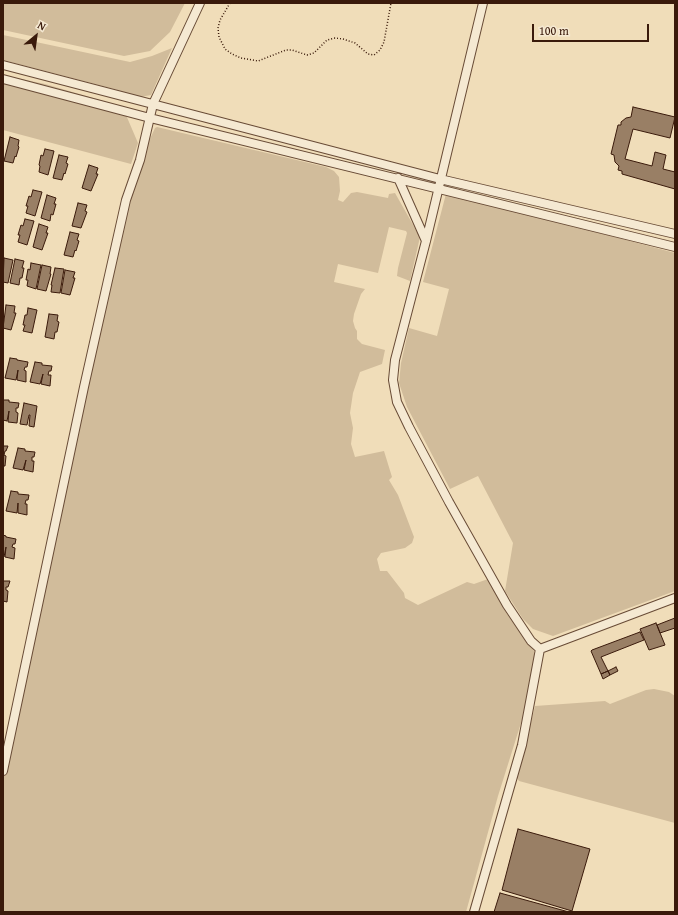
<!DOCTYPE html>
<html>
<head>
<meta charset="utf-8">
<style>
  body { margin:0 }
  #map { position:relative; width:678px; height:915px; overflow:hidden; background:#f0ddb9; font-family:"Gentium Book Plus",serif }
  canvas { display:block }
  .frame { position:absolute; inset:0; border:4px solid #3a1a0b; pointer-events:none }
  .north { position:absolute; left:16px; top:16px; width:40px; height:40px; -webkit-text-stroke:3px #f5e9d2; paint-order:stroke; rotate:29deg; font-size:11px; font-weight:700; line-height:16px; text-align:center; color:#3a1a0b }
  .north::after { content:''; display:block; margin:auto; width:14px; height:18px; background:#3a1a0b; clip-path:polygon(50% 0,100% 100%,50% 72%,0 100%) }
  .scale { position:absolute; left:532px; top:24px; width:117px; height:18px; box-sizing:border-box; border:2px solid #3a1a0b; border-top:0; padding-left:5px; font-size:12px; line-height:14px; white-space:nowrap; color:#3a1a0b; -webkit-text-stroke:3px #f5e9d2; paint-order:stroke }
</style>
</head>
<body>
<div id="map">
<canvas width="678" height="915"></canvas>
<div class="frame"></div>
<div class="north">N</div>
<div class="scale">100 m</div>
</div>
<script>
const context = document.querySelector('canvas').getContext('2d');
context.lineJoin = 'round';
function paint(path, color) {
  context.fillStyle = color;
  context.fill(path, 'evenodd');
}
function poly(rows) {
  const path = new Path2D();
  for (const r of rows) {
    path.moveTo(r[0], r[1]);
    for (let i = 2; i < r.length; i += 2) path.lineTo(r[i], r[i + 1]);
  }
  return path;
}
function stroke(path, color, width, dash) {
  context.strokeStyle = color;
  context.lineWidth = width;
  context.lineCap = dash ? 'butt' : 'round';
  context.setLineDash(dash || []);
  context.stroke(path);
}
paint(poly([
  [3,3,185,3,170,32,150,51,124,56,3,30],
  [3,35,130,62,152,56,172,48,151,95,140,97,114,89,3,60],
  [3,75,45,84,100,100,123,108,138,143,131,164,3,130],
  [157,127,326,167,334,171,339,177,340,191,338,200,343,202,351,193,357,192,388,198,389,194,395,193,420,237,410,281,397,276,398,268,407,233,406,231,389,227,378,273,338,264,334,282,365,289,361,294,354,314,353,321,355,328,357,331,357,339,362,344,385,350,382,364,360,372,353,393,350,413,353,428,351,444,355,457,384,451,392,477,389,480,398,495,414,537,412,543,405,548,381,553,377,559,380,571,387,571,404,593,405,598,418,605,467,582,474,584,488,579,507,614,534,651,536,663,526,707,498,796,466,912,3,912,3,771,126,200,149,141,155,128],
  [447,190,551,220,675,253,675,591,553,636,533,629,523,619,505,591,513,543,478,476,450,489,407,407,399,383,401,363,409,328,437,336,449,289,423,282],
  [654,689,669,692,675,696,675,823,519,781,517,778,535,706,605,701,610,704,646,690]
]), '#d1bc9b');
const building = poly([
  [633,107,675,117,670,138,633,129,625,159,652,166,655,152,666,155,663,169,675,172,675,189,622,174,622,171,618,170,619,166,615,162,614,155,611,154,618,125,621,125,621,122,626,118,631,117,633,107],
  [10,137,19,140,18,146,19,147,16,157,15,156,13,163,4,161,10,137],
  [45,149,54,151,48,175,39,172,40,166,39,165,41,155,43,156,45,149],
  [59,155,68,157,66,163,68,164,65,174,64,173,62,180,53,178,59,155],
  [89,165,98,168,96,174,98,174,91,191,82,188,89,165],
  [33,190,42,192,35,216,26,213,28,206,26,206,29,196,31,197,33,190],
  [47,195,56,198,54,204,56,204,53,215,51,214,50,221,41,218,47,195],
  [78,203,87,205,85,211,87,212,81,228,72,226,78,203],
  [25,219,34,221,27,245,18,242,20,235,18,235,21,225,23,226,25,219],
  [39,224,48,227,46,233,48,233,42,250,33,247,39,224],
  [70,232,79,234,77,240,79,241,76,251,75,250,73,257,64,255,70,232],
  [4,258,13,260,8,283,3,282,4,258],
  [15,259,24,261,22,268,24,268,22,278,20,278,19,285,10,283,15,259],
  [31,263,41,265,36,289,27,286,28,280,26,280,28,269,30,270,31,263],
  [42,265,51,267,50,274,51,274,46,291,37,289,42,265],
  [55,268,64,269,60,293,51,292,52,285,51,285,55,268],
  [65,270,75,272,73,278,75,278,70,295,61,293,65,270],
  [6,305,15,306,14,313,16,313,11,330,3,328,6,305],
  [28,308,37,310,32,333,23,331,25,325,23,325,25,315,27,315,28,308],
  [49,314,58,315,57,321,59,322,57,332,55,332,54,339,45,337,49,314],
  [10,358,17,359,17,360,28,362,27,367,25,367,24,370,26,371,26,382,17,380,18,370,16,380,5,378,10,358],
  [35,362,42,363,42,365,52,366,51,371,49,371,48,375,51,375,50,386,41,384,43,374,40,384,30,382,35,362],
  [3,400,9,400,9,402,19,403,18,408,16,408,16,412,18,413,17,423,8,422,9,411,7,421,3,420,3,400],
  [24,403,37,406,34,427,29,426,30,415,29,415,27,425,20,424,24,403],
  [3,446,8,446,6,451,5,451,4,455,6,456,5,466,3,466,3,446],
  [18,448,25,449,25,451,35,452,34,457,32,457,32,461,34,461,33,472,24,470,26,460,23,470,13,468,18,448],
  [11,491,18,492,18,494,29,495,28,500,26,500,25,504,27,504,27,515,18,513,18,503,17,513,6,511,11,491],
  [3,535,6,536,6,537,16,539,15,544,13,544,12,547,15,548,14,559,5,557,6,547,4,557,3,556,3,535],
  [3,581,10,581,8,587,6,587,6,590,8,591,7,602,3,601,3,581],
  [675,618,675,628,660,633,657,625,675,618],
  [656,623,665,645,649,650,640,629,656,623],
  [640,632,644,640,601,657,608,671,601,674,591,651,592,650,640,632],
  [616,667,618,671,610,675,608,671,616,667],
  [608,671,610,675,603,679,601,674,608,671],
  [518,829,590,849,572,911,502,890,518,829],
  [500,893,569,912,494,912,500,893]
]);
paint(building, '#997f65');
stroke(building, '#3a1a0b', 1);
const minor = poly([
  [483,3,426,241,395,360,393,380,397,402,409,427,449,502,507,605,531,641,540,649],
  [3,65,440,179,675,234],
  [3,79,150,118,675,247],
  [398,178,426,241],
  [540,649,675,598],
  [3,771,84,387,126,200,140,160,153,104,200,3],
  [474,912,522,745,540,649]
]);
stroke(minor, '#684b36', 10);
stroke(poly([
  [230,3,220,20,218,28,219,37,225,49,232,54,241,58,258,61,286,50,292,50,307,55,314,53,327,40,335,38,343,39,355,43,368,54,374,55,380,50,384,42,391,3]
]), '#3a1a0b', 1.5, [1, 2]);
stroke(minor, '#f5e9d2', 8);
</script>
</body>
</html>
